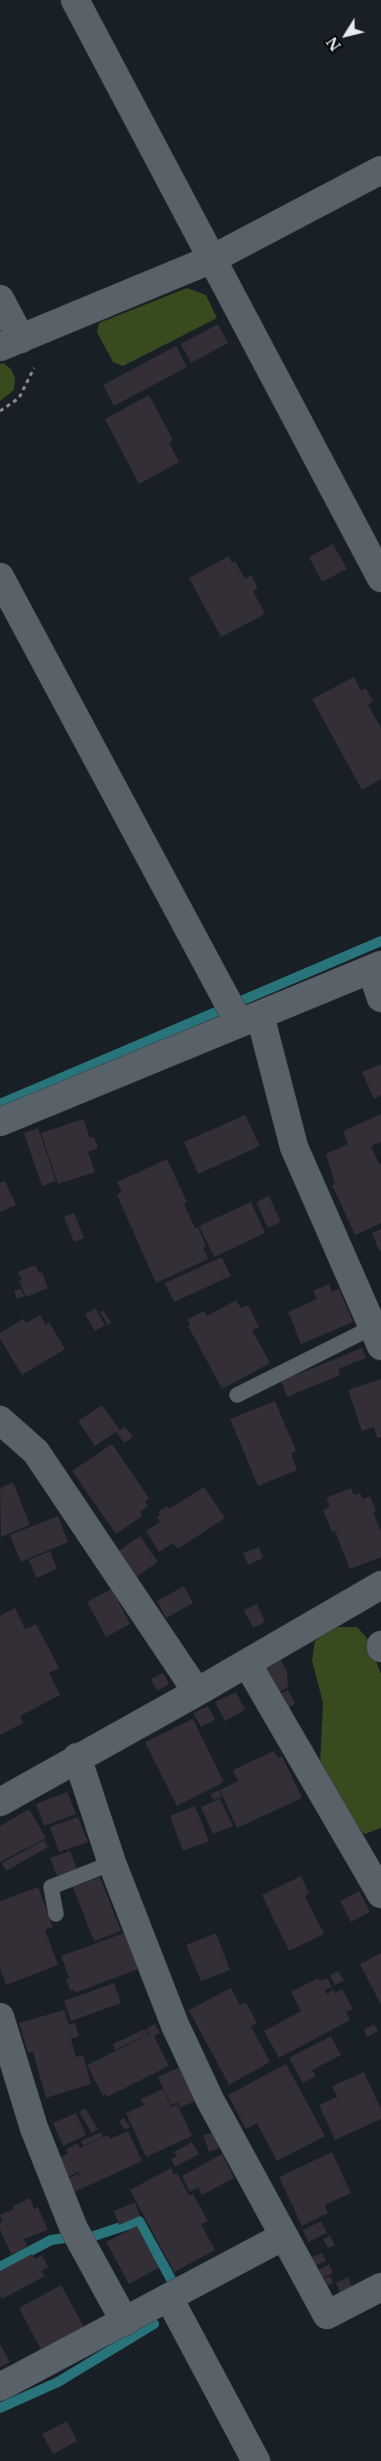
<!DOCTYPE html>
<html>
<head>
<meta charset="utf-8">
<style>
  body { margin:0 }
  #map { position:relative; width:381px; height:2461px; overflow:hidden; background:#181f25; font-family:"Libre Baskerville",serif }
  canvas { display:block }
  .north { position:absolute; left:321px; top:10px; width:50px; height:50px; -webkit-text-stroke:4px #06090b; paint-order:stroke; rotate:234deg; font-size:14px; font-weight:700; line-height:20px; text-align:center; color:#e6ebef }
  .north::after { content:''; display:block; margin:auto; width:18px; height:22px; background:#e6ebef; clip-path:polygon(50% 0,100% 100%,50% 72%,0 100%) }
</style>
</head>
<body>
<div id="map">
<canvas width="381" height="2461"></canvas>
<div class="north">N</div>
</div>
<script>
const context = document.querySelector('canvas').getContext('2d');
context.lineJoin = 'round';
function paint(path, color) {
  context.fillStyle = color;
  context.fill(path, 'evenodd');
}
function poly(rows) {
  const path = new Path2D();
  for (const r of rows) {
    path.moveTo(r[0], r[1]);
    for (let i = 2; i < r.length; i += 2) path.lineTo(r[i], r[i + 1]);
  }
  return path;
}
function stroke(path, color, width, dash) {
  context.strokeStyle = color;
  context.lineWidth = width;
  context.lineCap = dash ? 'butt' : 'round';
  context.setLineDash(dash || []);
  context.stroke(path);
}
paint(poly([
  [187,288,206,295,217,318,123,366,113,362,97,332,99,323],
  [3,363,11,369,15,378,14,390,0,401,0,364],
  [333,1627,357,1627,367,1638,381,1674,381,1828,365,1834,355,1828,320,1768,323,1703,312,1660,315,1641]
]), '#374b1f');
stroke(poly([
  [243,1000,381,941],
  [0,1104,218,1011],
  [91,2237,139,2221,172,2281],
  [0,2267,51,2240,65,2238],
  [0,2408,58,2382,154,2324]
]), '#29737b', 10);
paint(poly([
  [218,324,228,343,191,363,181,344],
  [176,346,187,367,114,406,103,385],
  [149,395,173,440,169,443,179,462,139,484,105,419],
  [333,544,347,569,322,582,309,557],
  [229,556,232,563,235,561,245,579,251,575,258,588,253,591,265,614,221,637,189,578],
  [354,677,361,691,366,688,373,702,368,705,381,728,381,779,362,790,312,699],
  [381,1064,381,1095,374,1099,362,1072],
  [381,1114,381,1142,371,1146,379,1164,381,1164,381,1223,355,1235,332,1185,335,1184,326,1154,348,1144,343,1131],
  [245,1115,260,1146,198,1174,184,1142],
  [83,1119,90,1138,94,1137,98,1148,88,1152,95,1172,58,1184,41,1133],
  [38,1128,56,1181,42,1186,24,1133],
  [167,1159,187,1202,184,1204,195,1228,198,1227,206,1246,203,1248,208,1259,156,1283,117,1195,122,1192,117,1182],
  [5,1181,16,1205,0,1212,0,1183],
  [269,1196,281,1222,268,1228,256,1202],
  [251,1202,265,1233,214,1257,199,1226],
  [74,1213,84,1238,74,1242,64,1217],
  [381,1229,381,1250,379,1251,372,1233],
  [222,1257,231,1276,174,1302,165,1283],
  [35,1265,39,1273,42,1272,48,1288,26,1297,19,1281,22,1280,18,1272],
  [329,1284,332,1292,339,1289,353,1322,301,1344,288,1312,317,1299,313,1291],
  [21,1289,24,1296,17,1299,14,1291],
  [236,1300,241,1308,248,1305,259,1327,252,1330,270,1363,222,1389,188,1326,190,1325,187,1320,204,1311,207,1316],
  [95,1308,105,1325,95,1331,85,1314],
  [103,1310,111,1323,108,1325,100,1312],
  [40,1315,46,1325,49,1322,65,1349,22,1375,0,1339,0,1333,23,1319,26,1323],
  [362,1348,366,1358,338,1369,340,1375,287,1397,281,1381],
  [381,1379,381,1437,377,1438,374,1427,362,1431,348,1390],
  [275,1401,296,1451,291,1454,297,1470,258,1486,230,1419],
  [102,1405,120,1430,125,1427,133,1437,124,1443,116,1432,95,1446,78,1421],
  [112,1444,149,1498,145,1501,148,1506,140,1512,142,1516,116,1534,72,1471],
  [13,1482,30,1525,1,1537,0,1488],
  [204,1487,225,1518,178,1549,173,1543,159,1552,146,1531,160,1522,157,1517,160,1514,158,1512,167,1506,169,1509],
  [351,1488,354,1495,360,1493,363,1499,370,1496,376,1511,373,1512,381,1532,381,1557,350,1569,335,1531,332,1532,323,1510,330,1507,326,1498],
  [58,1516,68,1542,21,1562,10,1535],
  [140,1536,158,1562,132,1580,114,1554],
  [259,1547,263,1558,248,1565,243,1553],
  [50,1551,57,1569,36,1578,29,1560],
  [184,1586,193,1603,166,1618,157,1601],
  [112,1589,130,1624,106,1637,87,1602],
  [257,1604,265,1622,253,1628,244,1610],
  [15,1608,25,1629,36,1624,59,1668,49,1673,60,1695,20,1716,23,1723,0,1735,0,1616],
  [280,1659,287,1672,288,1687,278,1693,264,1667],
  [163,1673,169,1684,157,1691,151,1679],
  [288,1690,295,1704,287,1709,279,1695],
  [236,1692,245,1710,225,1721,215,1702],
  [208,1706,215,1720,201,1727,193,1713],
  [193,1719,224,1782,177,1806,145,1742],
  [274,1751,278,1758,282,1756,302,1798,237,1828,220,1790,238,1781,233,1770],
  [219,1790,222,1797,214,1800,210,1794],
  [67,1792,76,1814,44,1826,36,1804],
  [220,1799,233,1826,213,1834,201,1807],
  [195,1806,209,1841,183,1851,170,1816],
  [29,1809,46,1838,0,1862,0,1826],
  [78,1817,88,1842,59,1852,50,1827],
  [44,1840,48,1847,6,1871,2,1863],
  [70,1851,77,1869,57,1876,50,1858],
  [301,1876,309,1894,305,1896,324,1934,289,1951,262,1895],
  [100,1877,121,1931,94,1941,73,1887],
  [38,1887,53,1927,45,1930,58,1965,6,1985,0,1968,0,1901],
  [359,1891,370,1912,351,1922,340,1901],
  [124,1933,138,1969,75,1993,74,1990,70,1991,66,1979,69,1978,61,1956],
  [216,1933,230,1970,201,1981,186,1945],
  [381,1953,381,2002,380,2003,360,1964],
  [338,1971,344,1980,335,1985,330,1975],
  [318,1978,320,1981,327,1978,332,1987,325,1990,327,1994,333,1990,335,1993,342,1989,353,2009,346,2012,350,2020,279,2058,264,2031,301,2011,291,1992],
  [114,1983,121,2003,71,2021,64,2001],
  [231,1988,240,2005,246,2002,257,2023,251,2026,270,2062,229,2085,189,2010],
  [64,2010,69,2025,75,2023,79,2036,71,2039,76,2057,83,2055,91,2084,46,2098,33,2052,28,2053,19,2023],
  [155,2024,160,2033,154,2036,169,2066,107,2097,106,2094,103,2096,87,2065,152,2033,148,2034,146,2029],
  [374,2024,378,2031,367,2037,364,2030],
  [145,2029,147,2035,115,2050,113,2044],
  [331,2036,341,2055,312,2070,316,2076,303,2083,289,2058],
  [286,2064,325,2136,277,2161,257,2123,246,2129,228,2095],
  [182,2066,197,2100,180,2108,178,2103,181,2101,171,2105,158,2077],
  [364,2072,381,2109,381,2119,335,2140,319,2105,337,2097,332,2086],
  [163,2089,171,2107,177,2104,192,2136,146,2157,126,2113,144,2105,141,2099],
  [85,2108,98,2129,92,2133,79,2112],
  [76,2113,86,2135,63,2146,53,2123],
  [124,2118,130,2127,125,2130,119,2121],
  [128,2131,142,2161,72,2193,66,2179,78,2174,83,2182,78,2172,68,2177,59,2158,68,2154,66,2149,78,2143,80,2148,108,2135,110,2139],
  [101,2132,103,2137,83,2146,81,2141],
  [213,2132,219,2148,209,2152,203,2135],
  [192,2142,199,2154,175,2167,171,2159,177,2156,174,2152],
  [332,2152,351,2193,325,2205,328,2213,302,2226,279,2177],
  [222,2154,234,2178,202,2195,198,2187,190,2192,182,2176],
  [171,2168,174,2175,177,2173,189,2196,193,2194,208,2221,201,2224,215,2250,174,2272,130,2190],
  [30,2198,34,2209,38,2207,48,2230,24,2239,28,2247,11,2254,0,2229,0,2223,3,2222,0,2215,14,2209,13,2206],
  [135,2202,140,2216,119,2225,114,2211],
  [321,2221,327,2233,308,2242,303,2230],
  [137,2226,159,2268,129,2284,106,2242],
  [330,2236,335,2245,328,2248,323,2239],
  [322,2253,326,2261,314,2266,310,2258],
  [32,2254,35,2259,42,2255,48,2267,41,2271,45,2276,2,2299,0,2295,0,2271],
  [329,2264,333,2273,321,2279,317,2271],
  [330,2276,333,2283,325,2287,321,2280],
  [348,2277,353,2289,341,2295,336,2283],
  [61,2285,84,2327,41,2350,19,2308],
  [0,2344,10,2362,0,2367],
  [67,2421,77,2441,53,2454,42,2434]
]), '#342e36');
const service = poly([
  [237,1395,373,1327],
  [56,1914,51,1887,112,1863]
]);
const minor = poly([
  [75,0,381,578],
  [0,299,21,339],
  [0,347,212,259,381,170],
  [0,577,239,1023],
  [371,969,381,998],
  [260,1015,294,1147,381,1346],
  [0,1122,381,965],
  [0,1420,36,1452,197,1692],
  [381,1645,381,1648],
  [247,1663,381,1894],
  [77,1757,112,1863,175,2025,210,2100,284,2236],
  [0,1802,197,1692,381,1585],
  [0,2017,34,2128,74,2229,125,2322],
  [169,2298,256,2461],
  [0,2387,284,2236,327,2315,381,2287]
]);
stroke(service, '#363b40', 16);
stroke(minor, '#363b40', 29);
stroke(poly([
  [0,411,19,398,34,368]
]), '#858b90', 3, [4, 4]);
stroke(service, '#5a6269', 15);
stroke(minor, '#5a6269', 28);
</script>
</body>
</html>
